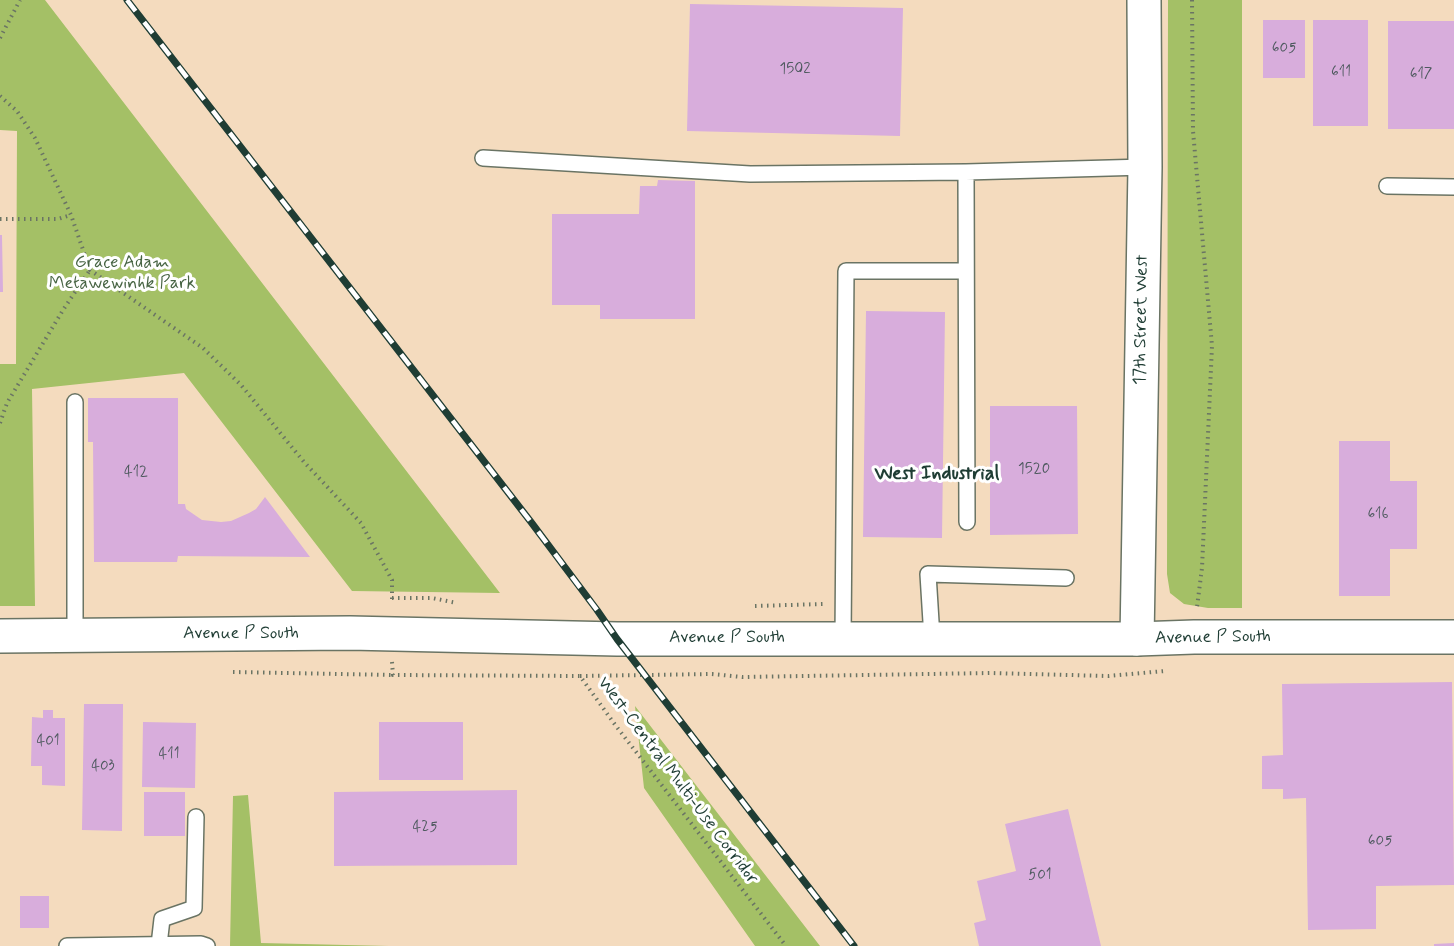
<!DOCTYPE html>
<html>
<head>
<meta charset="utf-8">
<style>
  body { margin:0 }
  canvas { display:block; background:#f4dbbe }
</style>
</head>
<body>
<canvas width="1454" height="946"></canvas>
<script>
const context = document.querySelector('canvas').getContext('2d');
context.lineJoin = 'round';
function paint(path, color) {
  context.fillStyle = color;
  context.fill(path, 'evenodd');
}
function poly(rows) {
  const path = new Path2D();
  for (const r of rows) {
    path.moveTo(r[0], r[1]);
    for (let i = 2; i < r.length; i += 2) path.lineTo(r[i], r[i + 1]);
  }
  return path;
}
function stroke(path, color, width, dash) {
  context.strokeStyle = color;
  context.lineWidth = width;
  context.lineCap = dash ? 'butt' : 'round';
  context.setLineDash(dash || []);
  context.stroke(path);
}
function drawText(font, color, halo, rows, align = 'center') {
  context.font = font + ' Mynerve,sans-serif';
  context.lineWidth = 6;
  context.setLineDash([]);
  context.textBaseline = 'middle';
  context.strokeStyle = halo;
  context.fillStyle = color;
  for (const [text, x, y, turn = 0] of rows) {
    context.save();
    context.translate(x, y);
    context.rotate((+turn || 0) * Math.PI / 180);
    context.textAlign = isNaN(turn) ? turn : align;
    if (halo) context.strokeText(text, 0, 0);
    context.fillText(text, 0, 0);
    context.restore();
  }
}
paint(poly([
  [0,0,45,0,500,593,352,591,184,373,32,389,35,606,0,606,0,364,16,364,17,131,0,130],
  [1168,0,1242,0,1242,608,1208,608,1184,604,1170,593,1167,574],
  [635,706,820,946,755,946,644,788],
  [248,795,261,943,389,946,230,946,233,796]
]), '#a4c066');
paint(poly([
  [690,4,903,8,900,136,687,131],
  [1263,20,1305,20,1305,78,1263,78],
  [1313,20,1368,20,1368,126,1313,126],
  [1388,21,1454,21,1454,129,1388,129],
  [658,180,695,181,695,319,600,319,600,305,552,305,552,214,639,214,640,186,657,186],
  [0,235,2,235,3,292,0,292],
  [866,311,945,312,942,538,863,537],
  [88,398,178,398,178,504,185,504,186,509,202,520,221,522,231,521,249,513,256,509,265,497,310,557,178,556,177,562,94,562,93,442,88,442],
  [990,406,1077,406,1078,534,990,535],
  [1339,441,1390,441,1390,481,1417,481,1417,549,1390,549,1390,596,1339,596],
  [1452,682,1454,885,1376,886,1376,929,1308,930,1306,798,1283,799,1283,789,1262,789,1262,756,1283,755,1282,684],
  [84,704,123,704,122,831,82,830],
  [43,710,53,710,53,718,65,718,65,786,42,785,42,766,31,766,32,717,43,718],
  [143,722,196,723,195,788,142,787],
  [379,722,463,722,463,780,379,780],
  [517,790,517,865,334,866,334,792],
  [144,792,185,792,185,836,144,836],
  [1068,809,1101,946,979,946,974,923,986,920,977,881,1016,871,1005,824],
  [20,896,49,896,49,928,20,928],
  [1454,943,1454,946,1434,946,1434,944]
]), '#d8addc');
const service = poly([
  [483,158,750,174,966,172,1145,167],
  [966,172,967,522],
  [1387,186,1454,187],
  [75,402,75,635],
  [843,638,846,271,966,271],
  [932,638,928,574,1066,578],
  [159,945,162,919,194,908,196,817],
  [67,946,201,944,207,946]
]);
const tertiary = poly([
  [1137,639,1145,167,1144,0]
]);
const secondary = poly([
  [0,636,350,633,617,639,1137,639,1194,637,1454,637]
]);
stroke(service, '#6a7464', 18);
stroke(tertiary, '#6a7464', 36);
stroke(secondary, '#6a7464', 36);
stroke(poly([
  [1192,0,1193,131,1212,346,1202,568,1197,607],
  [0,38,20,0],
  [0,96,17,111,35,138,71,215,90,270,203,348,241,385,304,462,361,523,392,580,392,603],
  [0,219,58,219,71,215],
  [0,423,7,403,63,310,90,270],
  [392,598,432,598,457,603],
  [755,606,823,604],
  [392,662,393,675,580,676,616,726,786,946],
  [233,672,393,675],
  [580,676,712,674,742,677,990,673,1108,676,1165,671]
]), '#6a7464', 4, [1.5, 4.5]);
stroke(service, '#fff', 15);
stroke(tertiary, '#fff', 33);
stroke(secondary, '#fff', 33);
const rail = poly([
  [127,0,531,522,597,610,617,639,854,946]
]);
stroke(rail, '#1f3d34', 7);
stroke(rail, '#fff', 4.5, [14]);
drawText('15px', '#4d595e', null, [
  ["605",1284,49],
  ["1502",795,70],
  ["611",1341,73],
  ["617",1421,75],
  ["1520",1034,470],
  ["412",136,473],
  ["616",1378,515],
  ["401",48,742],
  ["411",169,755],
  ["403",103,767],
  ["425",425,828],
  ["605",1380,842],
  ["501",1040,876]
]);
drawText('18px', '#476443', '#fff', [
  ["Grace Adam",122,263],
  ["Metawewinhk Park",122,284]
]);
drawText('18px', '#1f3d34', '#fff', [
  ["17th Street West",1142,320,-89],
  ["Avenue P South",241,634],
  ["Avenue P South",727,638],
  ["Avenue P South",1213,638,-1],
  ["West-Central Multi-Use Corridor",677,781,53]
]);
drawText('bold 20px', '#1f3d34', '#fff', [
  ["West Industrial",937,475]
]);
</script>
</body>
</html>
